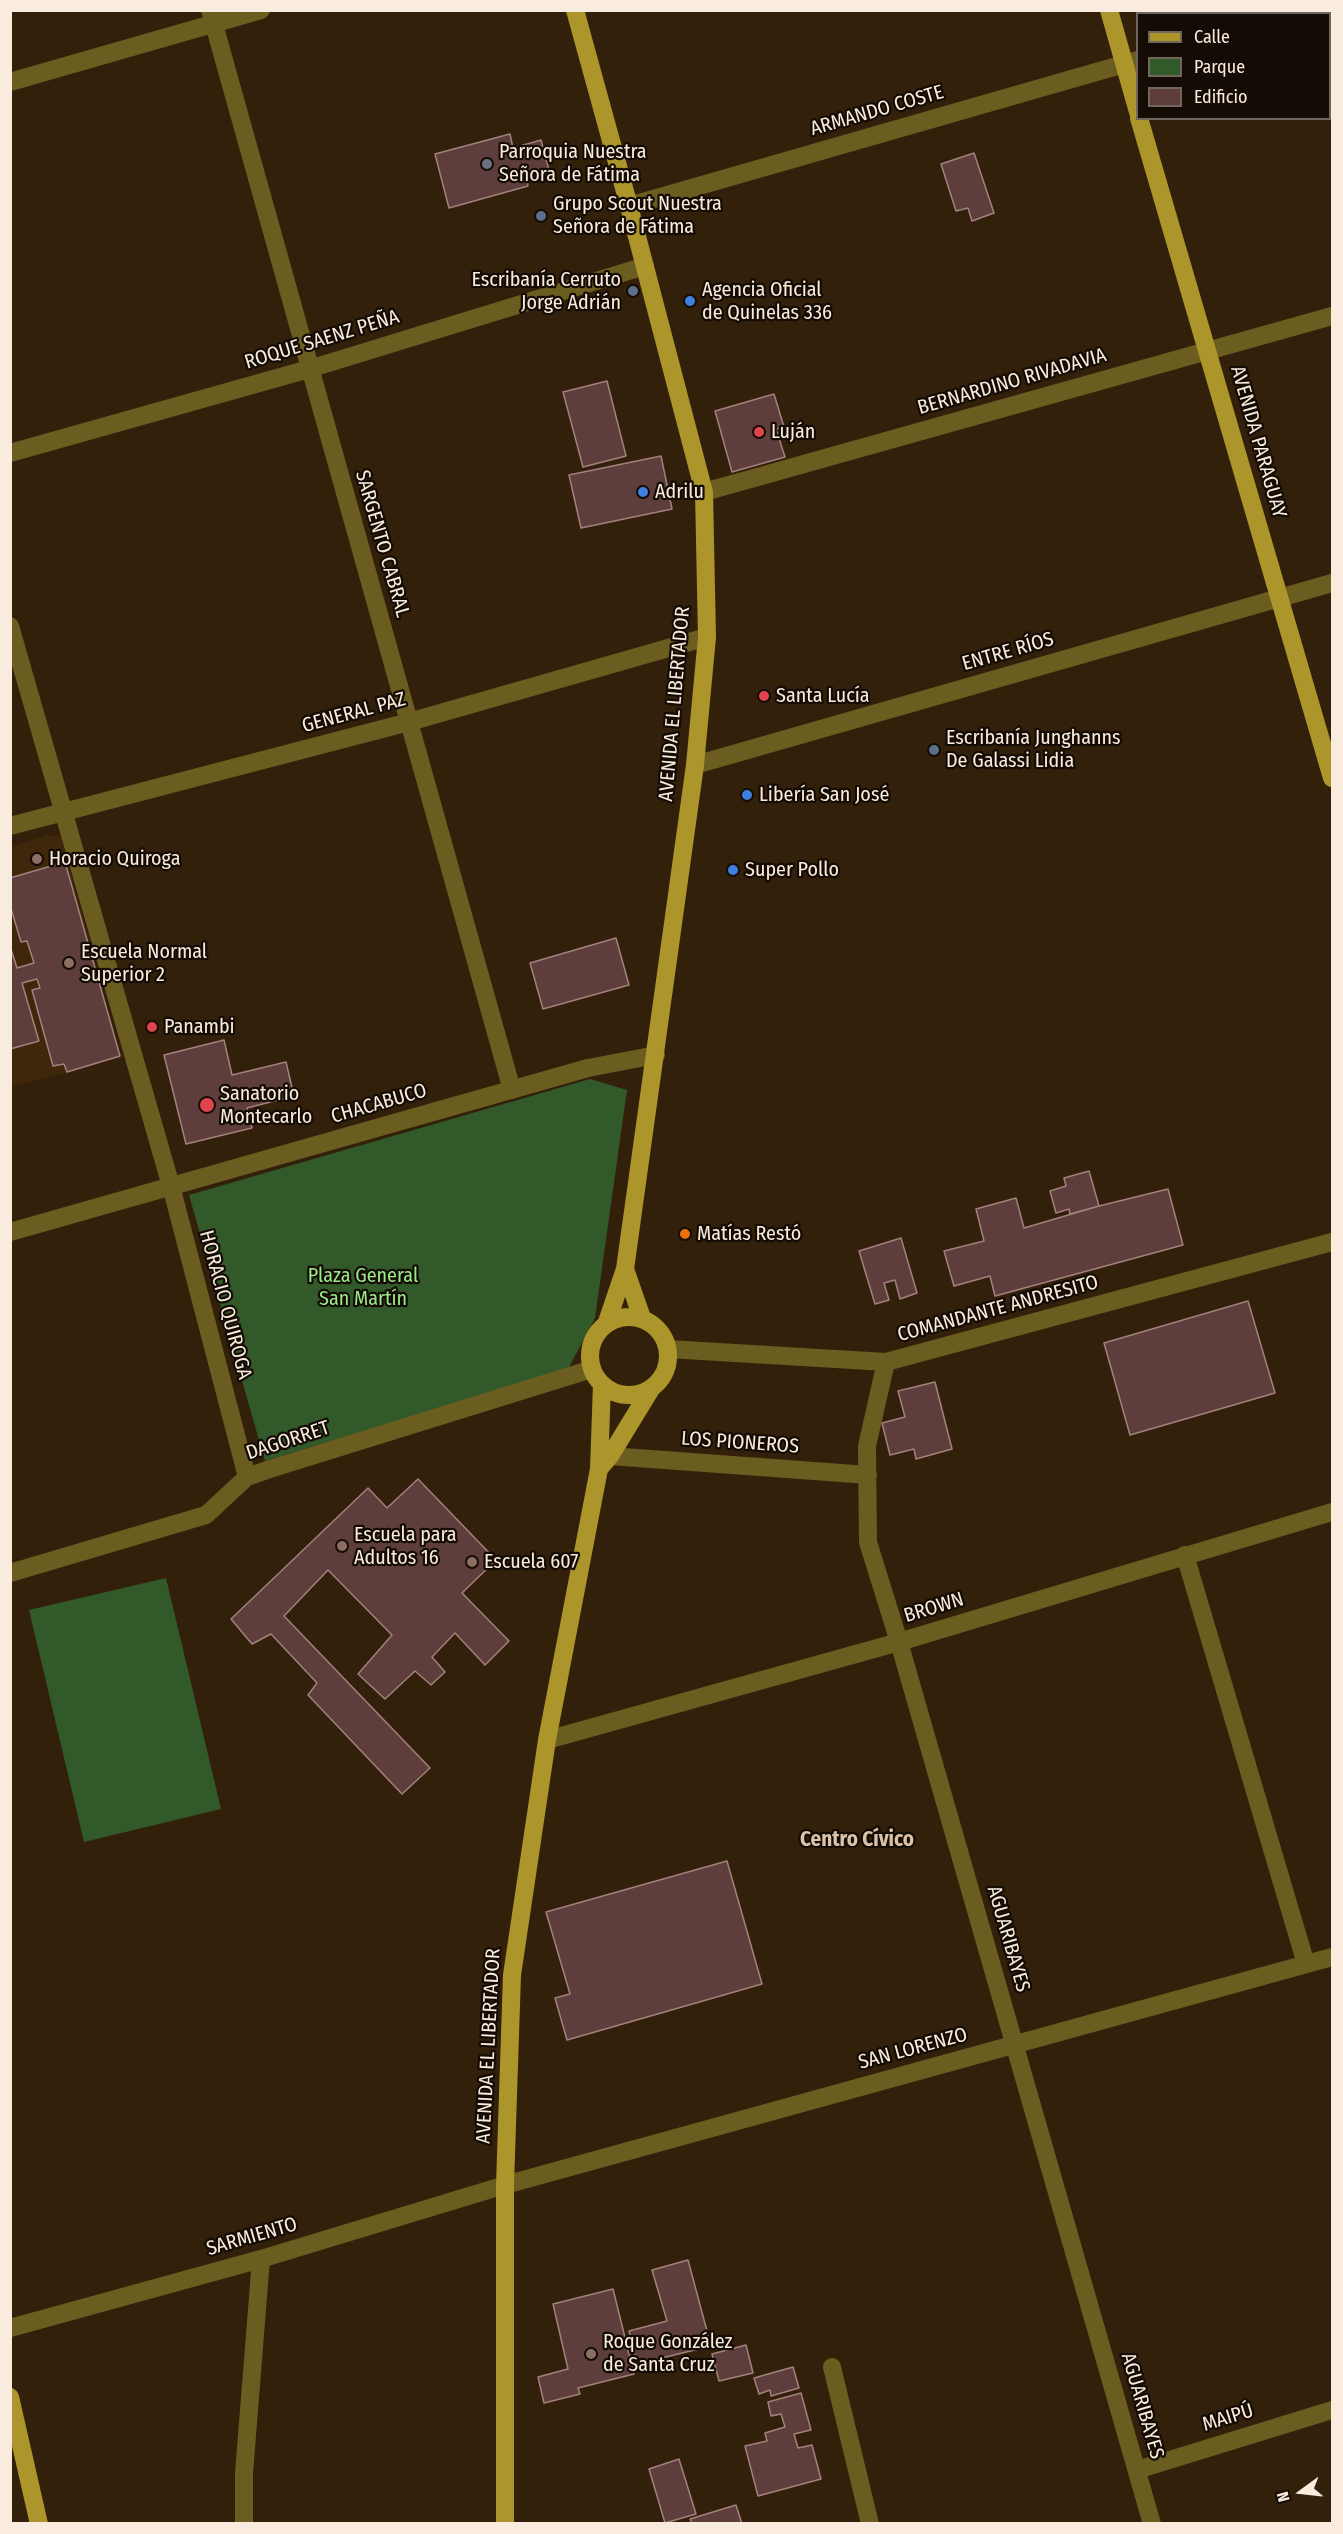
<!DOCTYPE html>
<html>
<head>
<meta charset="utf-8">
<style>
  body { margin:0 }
  #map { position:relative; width:1343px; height:2534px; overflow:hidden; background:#33200b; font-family:"Fira Sans Condensed",sans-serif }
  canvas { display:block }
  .frame { position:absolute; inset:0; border:12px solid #f9ecdf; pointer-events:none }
  .legend { position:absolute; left:1136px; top:12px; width:195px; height:108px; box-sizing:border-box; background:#140c04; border:2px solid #70665c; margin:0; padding:8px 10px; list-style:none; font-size:18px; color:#f9ecdf }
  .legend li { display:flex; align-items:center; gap:12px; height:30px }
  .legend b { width:30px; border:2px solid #70665c }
  .north { position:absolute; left:1271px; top:2462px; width:60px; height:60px; -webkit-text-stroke:4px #140c04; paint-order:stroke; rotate:255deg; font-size:16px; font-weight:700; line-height:24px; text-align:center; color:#f9ecdf }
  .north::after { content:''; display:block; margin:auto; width:21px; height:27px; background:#f9ecdf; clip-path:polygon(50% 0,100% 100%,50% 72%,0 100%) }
</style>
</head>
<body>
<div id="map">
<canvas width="1343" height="2534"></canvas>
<div class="frame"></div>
<ul class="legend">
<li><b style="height:8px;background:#ac952a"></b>Calle</li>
<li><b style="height:16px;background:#325929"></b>Parque</li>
<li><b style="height:16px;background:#5d3e3c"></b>Edificio</li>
</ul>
<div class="north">N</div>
</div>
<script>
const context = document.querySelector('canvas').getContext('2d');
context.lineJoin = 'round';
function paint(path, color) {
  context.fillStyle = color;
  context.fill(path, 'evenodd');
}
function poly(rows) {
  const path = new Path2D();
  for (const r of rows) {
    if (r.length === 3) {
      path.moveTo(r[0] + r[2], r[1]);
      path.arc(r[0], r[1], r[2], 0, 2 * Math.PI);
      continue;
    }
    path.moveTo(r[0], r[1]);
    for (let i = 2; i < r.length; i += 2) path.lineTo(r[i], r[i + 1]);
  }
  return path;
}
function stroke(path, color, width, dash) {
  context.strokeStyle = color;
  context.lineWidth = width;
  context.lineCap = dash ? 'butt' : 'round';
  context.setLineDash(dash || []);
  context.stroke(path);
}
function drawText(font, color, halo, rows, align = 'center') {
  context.font = font + ' "Fira Sans Condensed",sans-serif';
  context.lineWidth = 4.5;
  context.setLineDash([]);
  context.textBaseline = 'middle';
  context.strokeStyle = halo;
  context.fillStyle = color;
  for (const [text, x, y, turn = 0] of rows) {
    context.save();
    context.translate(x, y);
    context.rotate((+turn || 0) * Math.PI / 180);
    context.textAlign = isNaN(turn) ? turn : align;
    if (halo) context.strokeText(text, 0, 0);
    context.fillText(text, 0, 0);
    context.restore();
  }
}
paint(poly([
  [48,835,61,837,121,1058,11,1087,11,847]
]), '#3f270c');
paint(poly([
  [590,1079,627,1090,595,1318,568,1369,265,1461,189,1195],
  [166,1578,221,1809,84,1842,29,1610]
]), '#325929');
const building = poly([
  [510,134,513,148,541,140,550,174,527,180,528,186,449,208,435,154,510,134],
  [974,153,994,213,972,221,968,208,956,211,941,164,974,153],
  [607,381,626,456,583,467,563,392,607,381],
  [774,394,784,427,776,429,785,457,732,472,715,411,774,394],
  [661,456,672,509,581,528,569,475,661,456],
  [65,862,120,1056,67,1072,64,1064,53,1066,32,990,40,988,37,979,22,983,39,1041,10,1049,10,946,17,968,34,963,27,941,21,942,10,905,10,878,65,862],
  [616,938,629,985,543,1009,530,963,616,938],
  [224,1040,232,1075,286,1062,294,1096,247,1108,252,1128,186,1144,164,1055,224,1040],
  [1089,1171,1099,1206,1070,1214,1069,1209,1056,1213,1050,1191,1066,1186,1064,1178,1089,1171],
  [1168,1189,1183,1245,995,1296,990,1276,954,1286,944,1251,984,1241,976,1209,1016,1198,1024,1228,1099,1206,1168,1189],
  [901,1238,917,1293,900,1299,895,1280,884,1283,889,1300,875,1304,859,1251,901,1238],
  [1248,1301,1275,1393,1130,1435,1104,1343,1248,1301],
  [935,1382,952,1449,916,1459,914,1449,890,1455,882,1423,905,1417,898,1391,935,1382],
  [418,1479,496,1560,462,1593,509,1641,485,1665,455,1633,432,1657,445,1672,431,1685,415,1671,385,1699,358,1674,392,1635,328,1570,284,1616,430,1768,402,1794,308,1695,317,1683,271,1634,252,1644,231,1619,368,1488,387,1508,418,1479],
  [727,1861,762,1984,567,2040,555,1998,570,1994,546,1912,727,1861],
  [688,2260,711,2346,637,2364,629,2331,667,2321,652,2270,688,2260],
  [613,2289,634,2374,578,2388,580,2394,544,2403,538,2377,568,2369,553,2304,613,2289],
  [746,2345,753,2373,719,2381,712,2354,746,2345],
  [793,2367,799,2388,771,2396,770,2390,759,2394,754,2378,793,2367],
  [801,2393,811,2430,794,2434,798,2448,812,2445,821,2479,758,2496,745,2446,767,2441,765,2433,785,2427,781,2414,771,2416,768,2402,801,2393],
  [679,2459,696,2514,665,2523,649,2469,679,2459],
  [736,2505,742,2524,692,2524,690,2519,736,2505]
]);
paint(building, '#5d3e3c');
stroke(building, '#a4807e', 1.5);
stroke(poly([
  [210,10,512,1090],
  [1293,14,1303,10],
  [10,82,261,10],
  [629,206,1138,60],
  [10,453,309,369,645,266],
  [704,492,1332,316],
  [10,626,171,1186,247,1477],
  [695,765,1332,583],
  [10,826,409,722,707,637],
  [10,1232,588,1068,656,1055],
  [668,1349,886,1362,1332,1242],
  [886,1362,867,1446,868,1542,899,1642,1152,2524],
  [610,1456,868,1475],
  [1185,1555,1306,1964],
  [10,1573,206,1515,247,1477,270,1469,592,1369],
  [547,1740,899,1642,1332,1512],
  [10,2328,261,2259,505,2185,1332,1957],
  [832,2367,870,2524],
  [1137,2470,1332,2410],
  [244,2524,244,2473,261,2259]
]), '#6b5d1f', 18);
stroke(poly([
  [575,10,629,206,704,492,707,637,695,765,625,1269,607,1322],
  [1109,10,1138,112],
  [1139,118,1332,778],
  [625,1269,642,1318],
  [629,1356,39],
  [599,1469,610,1456,651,1389],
  [10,2397,39,2524],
  [505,2524,505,2185,512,1975,547,1740,599,1469,602,1384]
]), '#ac952a', 18);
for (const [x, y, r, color] of [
  [487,164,6,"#6b7280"],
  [541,216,6,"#5c6f8a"],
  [633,291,6,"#5c6f8a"],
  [690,301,6,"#3f7fe0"],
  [759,432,6,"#e0444e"],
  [643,492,6,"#3f7fe0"],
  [764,696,6,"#e0444e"],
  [934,750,6,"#5c6f8a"],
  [747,795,6,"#3f7fe0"],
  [37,859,6,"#8d6e63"],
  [733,870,6,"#3f7fe0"],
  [69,963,6,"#8d6e63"],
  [152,1027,6,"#e0444e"],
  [207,1105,8,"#e0444e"],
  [685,1234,6,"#e8710a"],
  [342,1546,6,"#8d6e63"],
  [472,1562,6,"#8d6e63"],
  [591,2354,6,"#8d6e63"]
]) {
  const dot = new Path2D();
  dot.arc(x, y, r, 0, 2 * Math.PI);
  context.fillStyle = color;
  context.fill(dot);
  stroke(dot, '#140c04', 2);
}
drawText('20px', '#f9ecdf', '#140c04', [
  ["ARMANDO COSTE",877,111,-16],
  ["ROQUE SAENZ PEÑA",322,340,-17],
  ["BERNARDINO RIVADAVIA",1012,382,-16],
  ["AVENIDA PARAGUAY",1258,442,74],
  ["SARGENTO CABRAL",382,544,74],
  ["ENTRE RÍOS",1008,652,-16],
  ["AVENIDA EL LIBERTADOR",675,704,-85],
  ["GENERAL PAZ",354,713,-15],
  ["CHACABUCO",379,1104,-16],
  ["HORACIO QUIROGA",225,1305,75],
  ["COMANDANTE ANDRESITO",998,1309,-15],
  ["DAGORRET",288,1441,-18],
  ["LOS PIONEROS",740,1443,4],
  ["BROWN",934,1608,-17],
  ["AGUARIBAYES",1008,1939,74],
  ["AVENIDA EL LIBERTADOR",489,2046,-87],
  ["SAN LORENZO",913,2049,-15],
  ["SARMIENTO",252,2237,-16],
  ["AGUARIBAYES",1142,2406,74],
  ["MAIPÚ",1228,2418,-17]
]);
drawText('20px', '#f9ecdf', '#140c04', [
  ["Parroquia Nuestra",499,152],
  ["Señora de Fátima",499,175],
  ["Grupo Scout Nuestra",553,204],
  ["Señora de Fátima",553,227],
  ["Escribanía Cerruto",621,280,"right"],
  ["Jorge Adrián",621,303,"right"],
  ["Agencia Oficial",702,290],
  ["de Quinelas 336",702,313],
  ["Luján",771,432],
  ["Adrilu",655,492],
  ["Santa Lucía",776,696],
  ["Escribanía Junghanns",946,738],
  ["De Galassi Lidia",946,761],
  ["Libería San José",759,795],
  ["Horacio Quiroga",49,859],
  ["Super Pollo",745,870],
  ["Escuela Normal",81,952],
  ["Superior 2",81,975],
  ["Panambi",164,1027],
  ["Sanatorio",220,1094],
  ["Montecarlo",220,1117],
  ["Matías Restó",697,1234],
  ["Escuela para",354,1535],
  ["Adultos 16",354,1558],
  ["Escuela 607",484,1562],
  ["Roque González",603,2342],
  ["de Santa Cruz",603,2365]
], 'left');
drawText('20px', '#99ea89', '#140c04', [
  ["Plaza General",363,1276],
  ["San Martín",363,1299]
]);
drawText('bold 21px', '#dbc1a9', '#140c04', [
  ["Centro Cívico",857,1840]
]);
</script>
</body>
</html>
